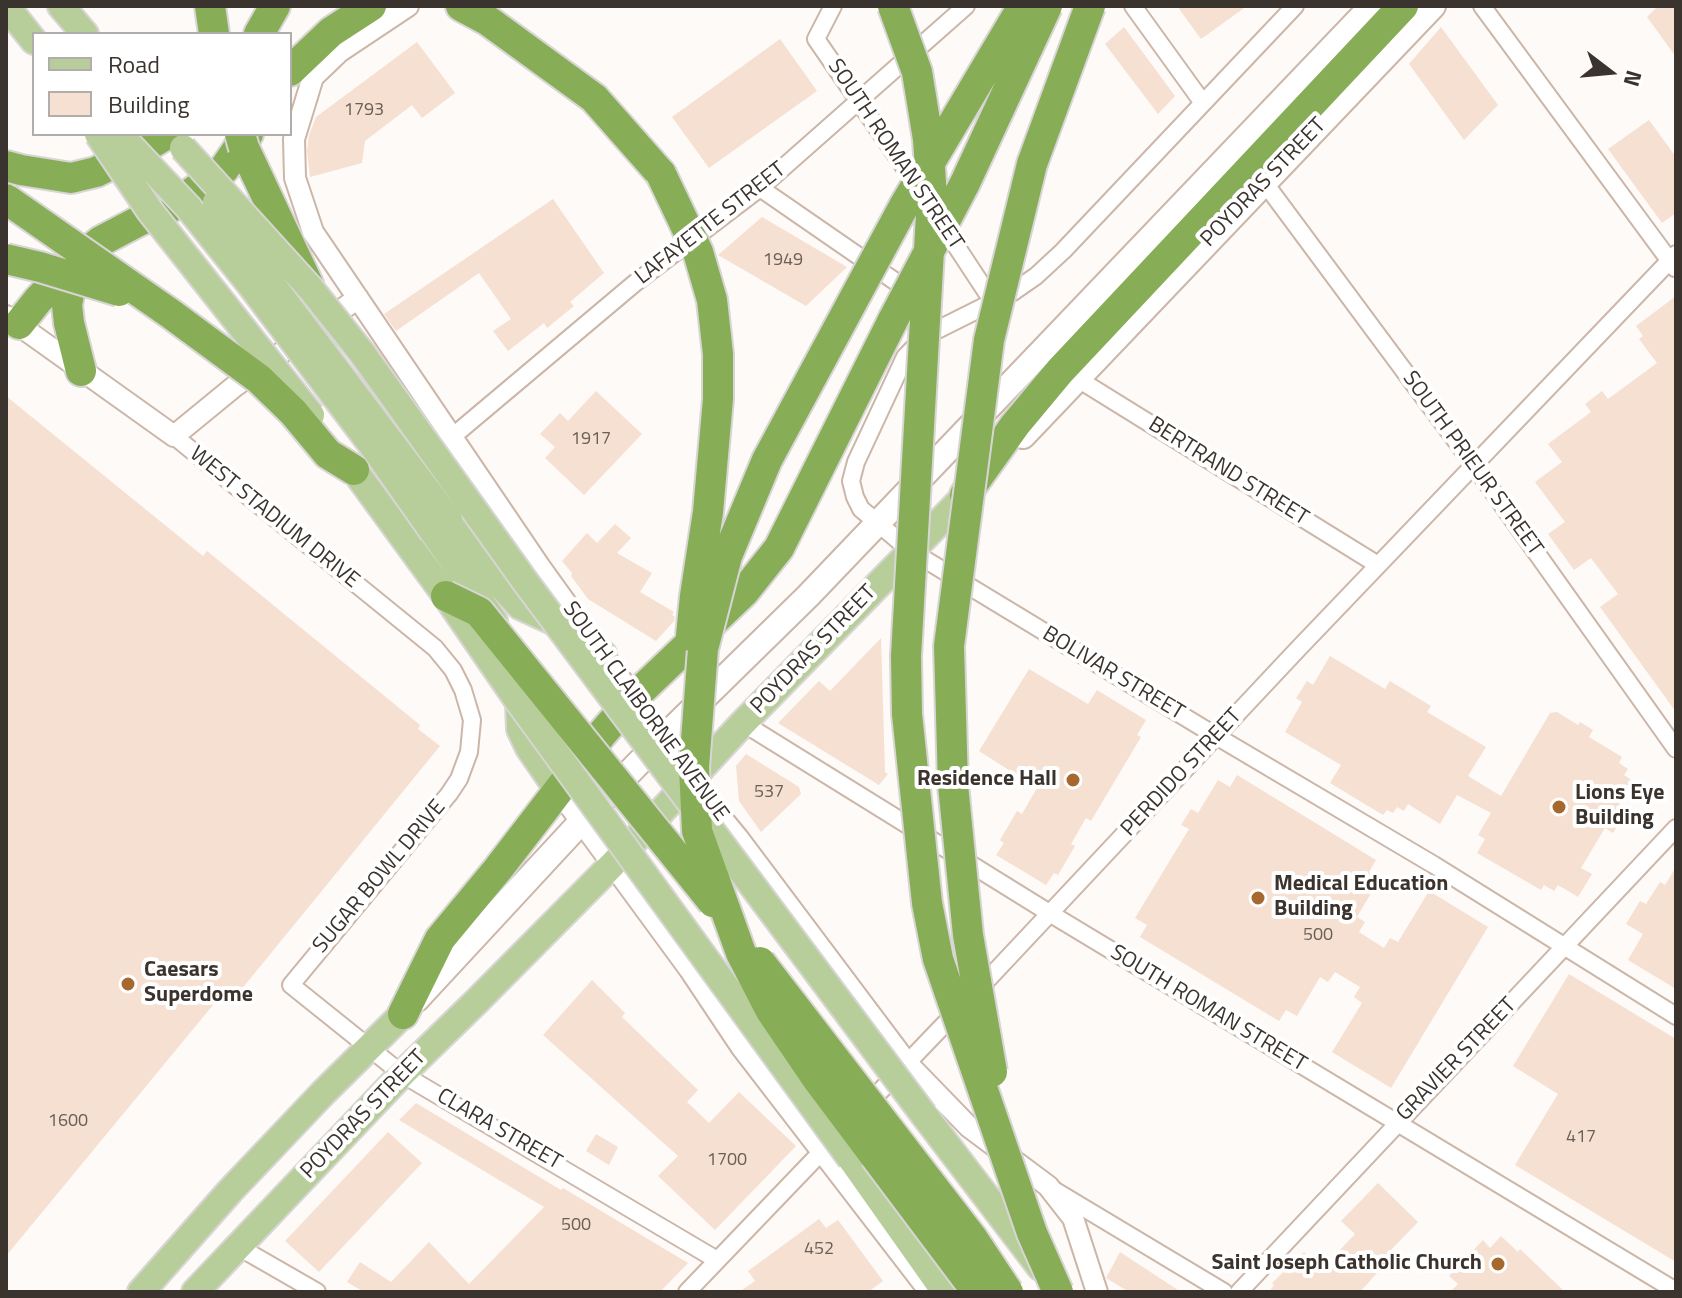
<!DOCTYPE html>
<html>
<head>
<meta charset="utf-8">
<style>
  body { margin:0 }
  #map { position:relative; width:1682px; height:1298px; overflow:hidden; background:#fefaf7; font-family:"Titillium Web",sans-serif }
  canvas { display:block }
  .frame { position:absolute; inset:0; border:8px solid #3b332d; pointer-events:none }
  .legend { position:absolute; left:32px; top:32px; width:260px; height:104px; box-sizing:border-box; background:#fff; border:2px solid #b1adab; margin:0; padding:10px 14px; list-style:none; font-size:24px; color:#3b332d }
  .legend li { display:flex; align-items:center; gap:16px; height:40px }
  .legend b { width:40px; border:2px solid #b1adab }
  .north { position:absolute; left:1570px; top:32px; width:80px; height:80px; -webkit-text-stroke:6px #fff; paint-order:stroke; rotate:106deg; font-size:22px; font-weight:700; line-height:32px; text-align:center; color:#3b332d }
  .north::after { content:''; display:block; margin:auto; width:28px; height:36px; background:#3b332d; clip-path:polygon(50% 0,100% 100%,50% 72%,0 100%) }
</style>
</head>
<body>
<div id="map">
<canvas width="1682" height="1298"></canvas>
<div class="frame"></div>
<ul class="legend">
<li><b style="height:10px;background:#b8ce9a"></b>Road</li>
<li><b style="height:22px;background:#f5e0d1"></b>Building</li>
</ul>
<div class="north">N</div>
</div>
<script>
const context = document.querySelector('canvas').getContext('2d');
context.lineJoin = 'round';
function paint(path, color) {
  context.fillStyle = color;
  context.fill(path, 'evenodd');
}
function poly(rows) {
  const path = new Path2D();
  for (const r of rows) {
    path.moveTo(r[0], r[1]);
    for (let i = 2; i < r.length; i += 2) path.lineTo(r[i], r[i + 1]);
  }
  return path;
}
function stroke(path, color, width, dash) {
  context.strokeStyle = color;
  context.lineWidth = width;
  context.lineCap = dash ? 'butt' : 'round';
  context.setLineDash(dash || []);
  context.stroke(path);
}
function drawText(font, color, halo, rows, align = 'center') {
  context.font = font + ' "Titillium Web",sans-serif';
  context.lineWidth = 8;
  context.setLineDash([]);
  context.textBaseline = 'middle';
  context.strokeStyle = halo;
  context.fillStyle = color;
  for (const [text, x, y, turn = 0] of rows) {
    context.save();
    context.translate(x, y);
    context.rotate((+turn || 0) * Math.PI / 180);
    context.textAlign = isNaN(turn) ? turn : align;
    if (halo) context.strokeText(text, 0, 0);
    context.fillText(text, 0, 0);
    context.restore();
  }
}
paint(poly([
  [1177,6,1247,6,1201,39],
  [1658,6,1676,6,1676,57,1647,17],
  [1124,27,1175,96,1158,114,1105,44],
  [1441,27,1498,105,1464,140,1409,64],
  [780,39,817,91,709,168,672,117],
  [417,42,455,93,422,118,412,105,365,141,362,163,310,177,307,151,309,135,316,117],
  [1649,120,1676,157,1676,213,1662,223,1608,149],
  [553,199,604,273,570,302,574,306,547,328,544,323,508,351,493,331,511,319,479,273,396,331,384,314],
  [762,217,847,267,806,306,718,255],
  [1676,296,1676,712,1600,607,1618,594,1591,558,1574,570,1548,534,1565,522,1535,482,1562,462,1548,444,1591,412,1585,404,1602,391,1608,399,1657,363,1639,339,1643,336,1636,326],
  [596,391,642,434,584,495,545,458,555,447,540,434,560,413,568,421],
  [6,396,203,556,207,551,420,725,418,729,440,746,236,996,227,988,6,1256],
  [615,524,631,538,617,553,652,573,640,592,674,612,672,615,675,617,674,621,656,641,588,599,571,576,572,573,562,561,587,533,597,543],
  [881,638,885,772,888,774,879,785,778,723,819,681,830,691],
  [1330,656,1385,689,1390,681,1431,706,1427,712,1486,747,1468,776,1501,796,1550,713,1557,712,1578,725,1580,722,1593,730,1589,737,1622,757,1619,763,1628,769,1624,775,1633,781,1619,804,1628,809,1613,833,1605,828,1581,868,1592,874,1578,897,1558,885,1554,891,1544,885,1541,890,1477,853,1485,839,1478,835,1491,813,1457,795,1440,824,1408,804,1404,811,1397,807,1393,813,1387,810,1383,815,1330,783,1341,765,1285,732,1302,702,1296,698,1307,681,1313,685],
  [1029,669,1088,704,1097,690,1146,720,1137,735,1141,737,1091,821,1086,818,1071,844,1075,846,1058,875,1054,873,1046,885,996,855,1004,843,1000,840,1017,811,1022,814,1037,788,979,751],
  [746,754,799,787,801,794,761,832,739,801,736,766],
  [1237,775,1376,860,1369,872,1380,878,1357,917,1365,922,1359,932,1384,948,1390,938,1398,942,1429,891,1488,927,1391,1088,1332,1052,1362,1003,1354,997,1360,987,1335,972,1328,982,1320,977,1297,1016,1286,1010,1279,1021,1140,937,1147,925,1135,918,1189,829,1181,825,1191,809,1198,813,1218,780,1230,787],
  [1676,867,1676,989,1628,960,1643,934,1626,924,1640,901,1646,904,1660,882,1665,885],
  [1569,974,1676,1039,1676,1262,1515,1165,1558,1094,1513,1066],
  [592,980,625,1013,622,1017,698,1090,687,1102,709,1123,739,1092,796,1146,715,1230,658,1176,678,1156,543,1035],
  [416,1103,561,1190,563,1188,688,1263,660,1292,364,1292,347,1282,360,1262,391,1282,429,1242,469,1284,544,1207,399,1120],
  [388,1132,422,1163,319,1272,285,1241],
  [596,1134,618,1147,609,1165,586,1151],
  [1378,1183,1418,1222,1382,1259,1386,1263,1360,1292,1269,1292,1274,1285,1272,1283,1304,1252,1322,1269,1355,1234,1341,1221],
  [819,1219,826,1228,838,1220,883,1281,868,1292,739,1292,755,1281,748,1271],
  [1501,1236,1518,1252,1520,1249,1565,1292,1450,1292,1458,1284,1449,1276,1483,1240,1490,1248],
  [1120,1252,1181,1292,1129,1292,1106,1278]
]), '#f5e0d1');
const minor = poly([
  [833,6,816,39,918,187],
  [1133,6,1203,103],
  [1295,6,1063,251,1036,276,1013,292,925,336,905,357,856,462,851,481,855,497,861,509,911,551,1216,736,1434,865,1676,1016],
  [1482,6,1675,268],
  [1264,182,1474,465,1676,749],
  [760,188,912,293],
  [941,223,993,302],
  [1078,379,1378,565],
  [174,436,435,648,453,670,463,690,472,720,469,752,459,779,449,794,291,985,402,1074,717,1260],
  [452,437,635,283,760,188,966,6],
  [743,723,1051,914,1676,1291],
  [975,993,1297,650,1676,254],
  [864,1108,959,1009],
  [1054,1190,1224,1292],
  [237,1246,317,1292],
  [687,1292,828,1145],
  [1239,1292,1676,828]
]);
const tertiary = poly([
  [408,6,339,52,313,77,294,139,295,178,313,232,540,567,663,738,691,781,738,838,907,1063,969,1127,1048,1186,1073,1218,1097,1292],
  [6,316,174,436,235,386,358,298],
  [558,790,690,970,742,1048,930,1292]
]);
const secondary = poly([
  [1023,436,1433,6],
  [417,999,581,822,663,738,808,596,1372,6]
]);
const primary = poly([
  [6,6,34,41],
  [61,6,85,34],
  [354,470,446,596],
  [449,519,489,573,520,606,570,629,603,654],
  [433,532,494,621],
  [521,692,519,703,520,729,529,748,558,790],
  [924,1115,1040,1267],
  [851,1159,945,1292],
  [141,1292,231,1190,323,1093,403,1014],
  [195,1292,402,1074,477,1001,612,865,743,723,963,498]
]);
const motorway = poly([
  [210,6,214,34],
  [461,6,487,20,594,98,661,174],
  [259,34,275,6],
  [290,71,331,32,371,6],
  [244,148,308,284],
  [6,166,21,170,71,178,96,172,139,151,167,134],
  [19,324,38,300,75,262],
  [81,371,69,323,67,305,75,262,101,241,139,221,175,205,224,169,248,134],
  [965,495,1015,425,1060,371,1403,6],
  [403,1014,440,939,498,869,601,735,634,697,744,592,779,548,893,320]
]);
stroke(minor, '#cbb6a8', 20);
stroke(tertiary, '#cbb6a8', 24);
stroke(secondary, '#cbb6a8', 28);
stroke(primary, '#d8d6d5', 30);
stroke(motorway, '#d8d6d5', 34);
stroke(minor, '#fff', 16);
stroke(tertiary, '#fff', 20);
stroke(secondary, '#fff', 24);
stroke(primary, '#b8ce9a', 26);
stroke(motorway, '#88ad57', 30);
const primaryBridge = poly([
  [98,134,150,211,311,415],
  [119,134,188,207,249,283,377,452,433,532],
  [183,148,311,289,362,353,527,584,924,1115],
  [216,202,240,242,449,519],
  [446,596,516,698,851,1159]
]);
const motorwayBridge = poly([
  [893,6,917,72,928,139,932,197,906,656,907,714,927,903,938,959,1032,1233,1058,1292],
  [240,134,244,148],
  [661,174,698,252,712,300,718,354,718,399,708,512,695,596,691,636],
  [6,199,171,314,259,379,293,412,328,454,354,470],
  [6,259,40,267,119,291],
  [893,320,965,183,1047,6],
  [446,596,479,612,713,902],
  [760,962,973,1239,1008,1292],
  [992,1072,968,935,953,785,949,646,989,340,1032,164,1090,6],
  [977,1292,818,1080,771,1011,741,953,697,831,694,767,703,649,727,556,767,460,904,206,1023,6]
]);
stroke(primaryBridge, '#d8d6d5', 30, []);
stroke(motorwayBridge, '#d8d6d5', 34, []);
stroke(primaryBridge, '#b8ce9a', 26);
stroke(motorwayBridge, '#88ad57', 30);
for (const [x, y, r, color] of [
  [1073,780,8,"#a7682f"],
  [1559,807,8,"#a7682f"],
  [1258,898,8,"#a7682f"],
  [128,984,8,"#a7682f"],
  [1498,1264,8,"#a7682f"]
]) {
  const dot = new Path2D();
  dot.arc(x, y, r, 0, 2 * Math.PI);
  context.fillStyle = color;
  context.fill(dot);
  stroke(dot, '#fff', 3);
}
drawText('18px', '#6a5e56', null, [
  ["1793",364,111],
  ["1949",783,261],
  ["1917",591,440],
  ["537",769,793],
  ["500",1318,936],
  ["1600",68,1122],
  ["417",1581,1138],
  ["1700",727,1161],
  ["500",576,1226],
  ["452",819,1250]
]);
drawText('22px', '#3b332d', '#fff', [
  ["SOUTH ROMAN STREET",895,155,56],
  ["POYDRAS STREET",1264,183,-46],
  ["LAFAYETTE STREET",711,224,-38],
  ["SOUTH PRIEUR STREET",1472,464,54],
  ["BERTRAND STREET",1228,472,32],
  ["WEST STADIUM DRIVE",274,518,39],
  ["POYDRAS STREET",814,650,-46],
  ["BOLIVAR STREET",1113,674,31],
  ["SOUTH CLAIBORNE AVENUE",645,712,54],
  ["PERDIDO STREET",1182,773,-47],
  ["SUGAR BOWL DRIVE",380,877,-50],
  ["SOUTH ROMAN STREET",1208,1009,31],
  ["GRAVIER STREET",1457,1060,-46],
  ["POYDRAS STREET",364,1115,-46],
  ["CLARA STREET",499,1130,30]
]);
drawText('bold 22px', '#3b332d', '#fff', [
  ["Residence Hall",1057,780,"right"],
  ["Lions Eye",1575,794],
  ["Building",1575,819],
  ["Medical Education",1274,885],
  ["Building",1274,910],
  ["Caesars",144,971],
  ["Superdome",144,996],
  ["Saint Joseph Catholic Church",1482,1264,"right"]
], 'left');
</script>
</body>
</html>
